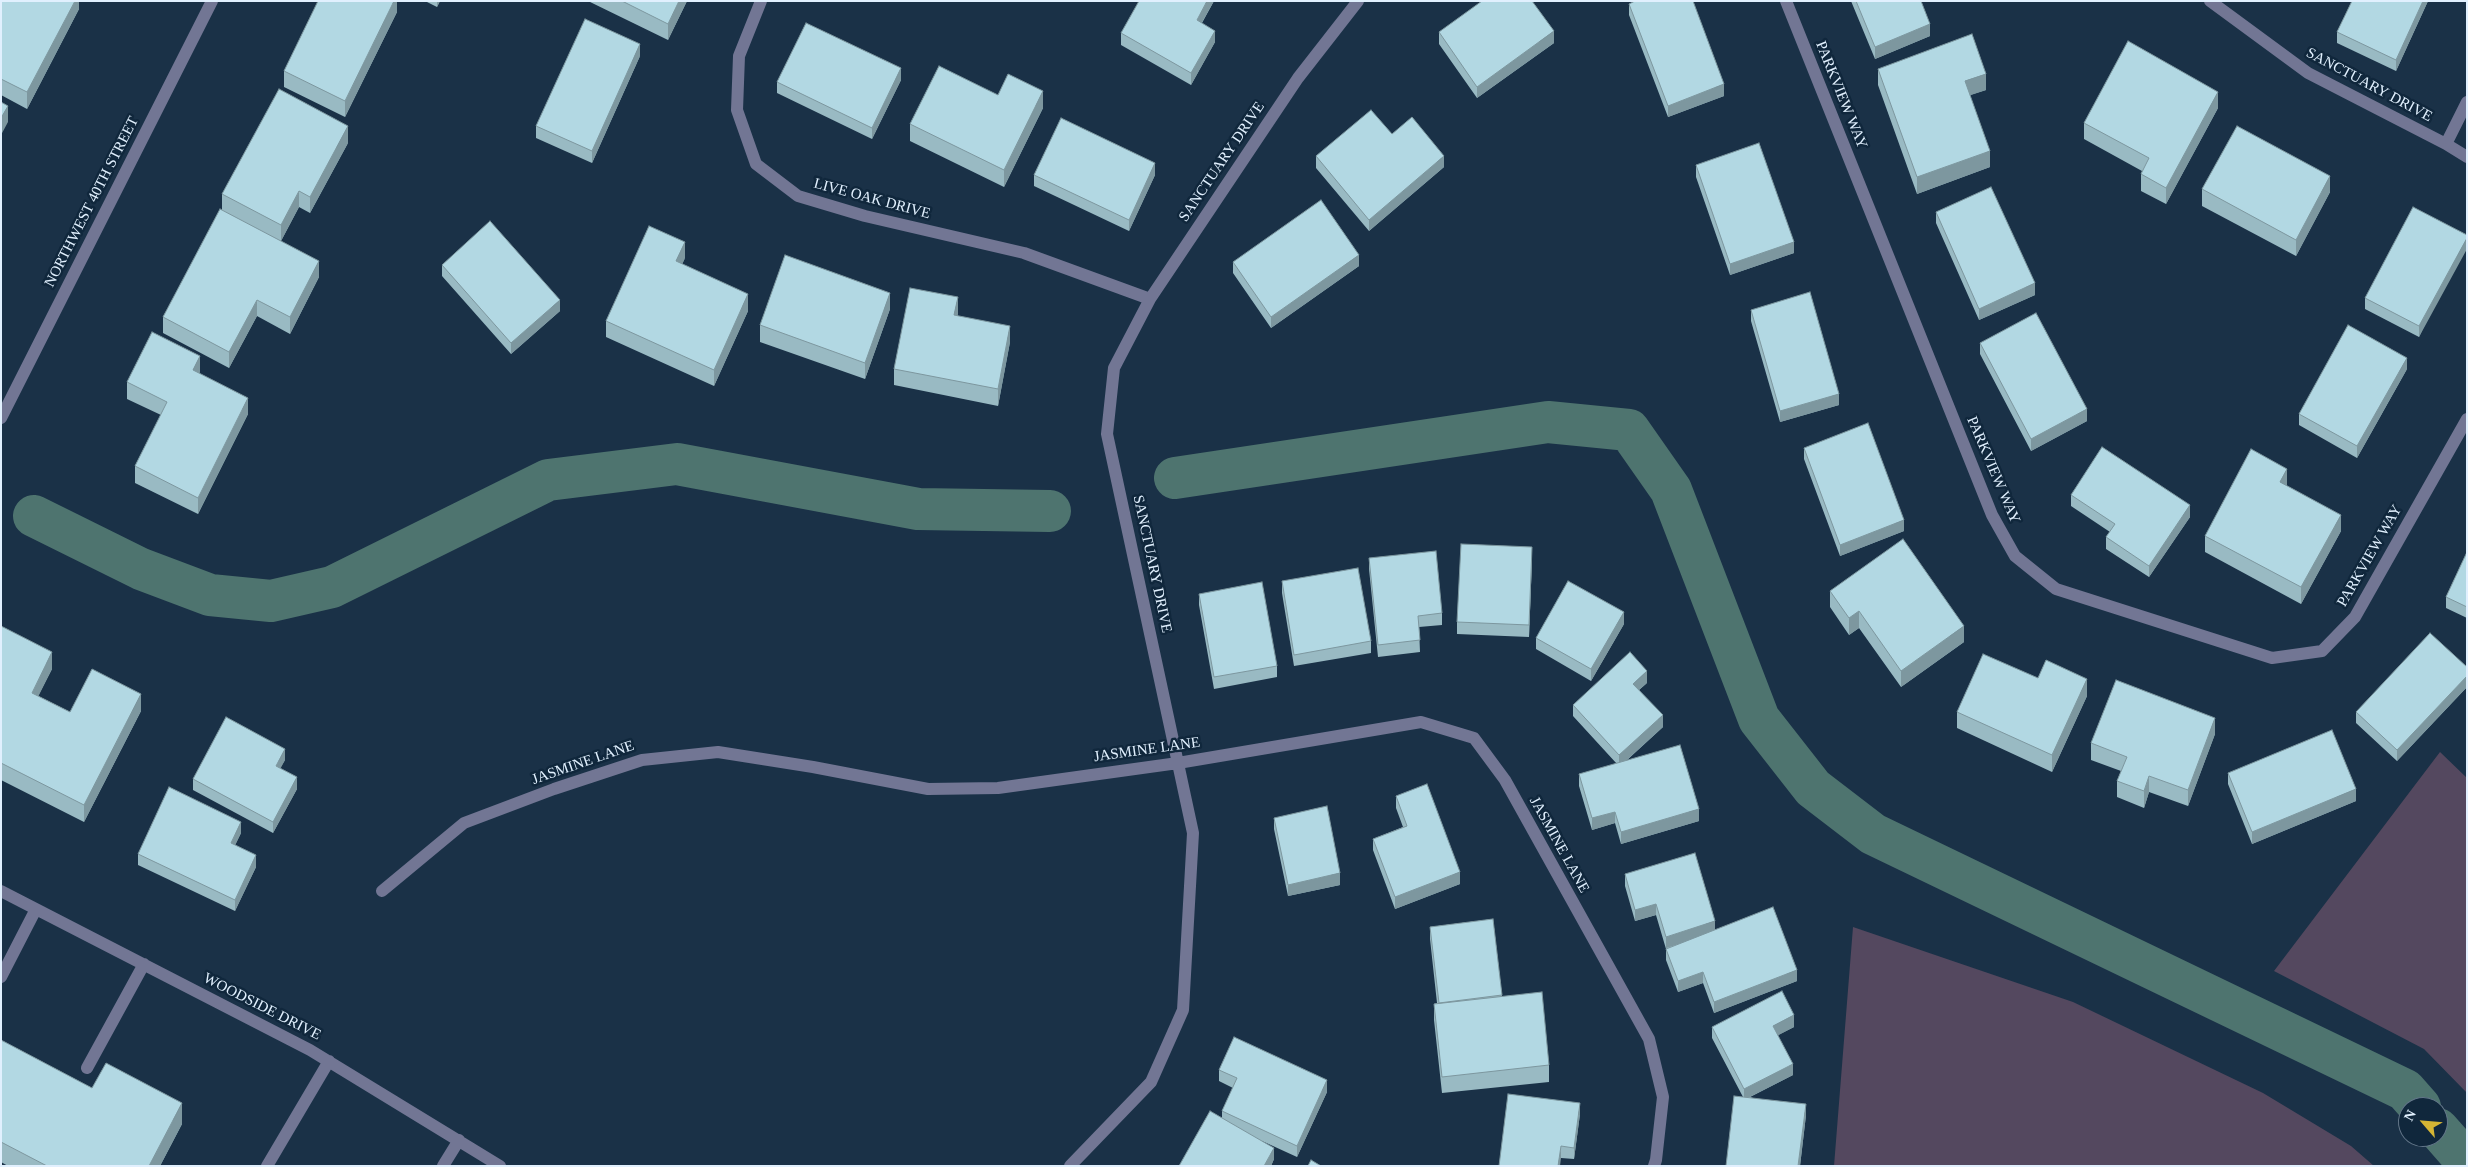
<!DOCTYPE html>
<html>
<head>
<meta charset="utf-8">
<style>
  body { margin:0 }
  #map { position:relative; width:2468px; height:1167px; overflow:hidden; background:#1a3147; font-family:Georgia,serif }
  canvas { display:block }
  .frame { position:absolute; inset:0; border:2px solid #e1f0fe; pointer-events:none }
  .north { position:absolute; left:2398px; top:1097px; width:50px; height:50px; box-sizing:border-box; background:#10273c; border:1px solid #64778a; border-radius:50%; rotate:297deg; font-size:14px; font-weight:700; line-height:20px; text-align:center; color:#e1f0fe }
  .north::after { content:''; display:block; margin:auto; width:18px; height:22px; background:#d5b534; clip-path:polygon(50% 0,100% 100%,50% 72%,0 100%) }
</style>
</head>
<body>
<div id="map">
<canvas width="2468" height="1167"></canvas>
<div class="frame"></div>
<div class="north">N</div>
</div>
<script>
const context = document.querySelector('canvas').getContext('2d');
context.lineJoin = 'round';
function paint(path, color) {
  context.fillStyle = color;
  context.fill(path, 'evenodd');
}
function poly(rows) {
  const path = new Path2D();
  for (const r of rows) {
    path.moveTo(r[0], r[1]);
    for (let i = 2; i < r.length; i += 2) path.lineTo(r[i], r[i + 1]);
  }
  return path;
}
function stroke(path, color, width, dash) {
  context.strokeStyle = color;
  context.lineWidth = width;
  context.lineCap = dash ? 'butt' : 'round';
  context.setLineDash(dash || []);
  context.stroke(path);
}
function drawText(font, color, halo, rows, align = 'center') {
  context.font = font + ' Georgia,serif';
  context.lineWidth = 5;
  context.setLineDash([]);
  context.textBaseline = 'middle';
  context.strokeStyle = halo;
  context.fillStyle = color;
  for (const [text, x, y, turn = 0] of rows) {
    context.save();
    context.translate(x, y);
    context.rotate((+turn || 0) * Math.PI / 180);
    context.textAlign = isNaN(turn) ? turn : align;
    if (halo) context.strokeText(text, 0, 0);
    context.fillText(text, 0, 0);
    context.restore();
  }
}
paint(poly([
  [2440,752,2467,778,2467,1093,2424,1049,2274,971],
  [1853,927,2073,1002,2263,1093,2351,1146,2374,1166,1834,1166]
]), '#54485f');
stroke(poly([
  [1175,478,1548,422,1629,430,1671,490,1759,719,1813,788,1873,834,2405,1090,2420,1107],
  [34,516,141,569,210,595,271,601,332,587,548,480,677,464,918,509,1050,511],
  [2438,1129,2467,1162]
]), '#4e746f', 42);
stroke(poly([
  [761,1,739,56,737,110,756,164,798,196,865,216,1024,253,1150,299],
  [1786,1,1992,515,2015,556,2056,589,2272,658,2322,651,2355,617,2467,419],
  [2210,1,2308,73,2446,144,2467,157],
  [2446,144,2467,102],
  [1,418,212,1],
  [1,891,310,1050,500,1166],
  [382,891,464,823,554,789,642,760,718,752,813,767,928,789,998,788,1178,763,1421,722,1474,738,1505,780,1649,1039,1663,1097,1656,1160,1654,1166],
  [1,977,36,909],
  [87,1068,144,964],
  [267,1166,329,1061],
  [443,1166,459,1140],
  [1070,1166,1151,1082,1183,1010,1193,833,1107,434,1114,368,1150,299,1298,78,1358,1]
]), '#727694', 12);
paint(poly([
  [1,1,79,1,79,9,27,109,1,95],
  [397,1,397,12,345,117,284,87,284,71],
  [425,1,440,1,437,7],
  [588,1,687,1,668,40],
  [1214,1,1202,23,1215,42,1191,85,1121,45,1121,33],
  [1851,1,1921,1,1930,36,1875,59],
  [2352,1,2428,1,2396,71,2337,43,2337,32],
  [1629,4,1724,96,1668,117,1629,15],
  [1439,32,1554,43,1477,98,1439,44],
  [640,56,592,163,536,138,536,126],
  [1878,69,1986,90,1970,95,1990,167,1917,194,1878,85],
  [901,80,872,139,777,93,777,82],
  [998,95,1043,108,1004,187,910,141,910,124],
  [2218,108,2166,204,2141,191,2141,174,2142,171,2084,139,2084,123],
  [1392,134,1444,167,1369,231,1316,168,1316,156],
  [348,143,310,213,299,207,281,241,319,277,290,334,257,316,229,368,163,333,163,317,222,210,222,194],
  [1696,165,1794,253,1730,275,1696,177],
  [1034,175,1155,175,1129,231,1034,186],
  [2202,189,2330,192,2296,256,2202,206],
  [1936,212,2035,295,1979,320,1936,223],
  [2467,235,2419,337,2365,309,2365,298],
  [685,258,682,264,748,311,714,386,606,337,606,321],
  [1233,262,1359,266,1271,328,1233,273],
  [442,265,560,311,511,354,442,276],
  [890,309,865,379,760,342,760,325],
  [1751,310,1839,405,1780,422,1751,321],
  [958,314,957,316,1010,342,998,406,894,385,894,369],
  [1980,343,2087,421,2031,451,1980,354],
  [2407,369,2357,458,2299,425,2299,414],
  [200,372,199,373,248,414,198,514,135,483,135,466,161,415,127,399,127,382],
  [1804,448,1904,531,1840,556,1804,459],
  [2287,486,2341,531,2301,604,2205,552,2205,536],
  [2071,495,2190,517,2149,577,2106,549,2106,537,2110,532,2071,506],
  [2467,552,2467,618,2446,608,2446,597],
  [1369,558,1442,613,1442,625,1419,627,1420,652,1378,657,1369,569],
  [1532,559,1529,637,1457,634,1457,622],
  [1282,581,1371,641,1371,653,1294,666,1282,593],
  [1830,591,1964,642,1901,687,1859,628,1849,635,1830,607],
  [1199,594,1277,666,1277,677,1214,689,1199,605],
  [1624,624,1591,681,1536,649,1536,638],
  [1,626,52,669,38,696,70,712,141,711,84,822,1,780],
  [2467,667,2467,687,2397,761,2356,723,2356,712],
  [2038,678,2087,696,2052,772,1957,728,1957,712],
  [1647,683,1639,690,1663,727,1626,761,1699,821,1621,844,1615,823,1592,830,1579,786,1579,774,1617,764,1573,716,1573,705],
  [2215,734,2188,806,2149,792,2144,808,2117,797,2117,781,2121,771,2091,760,2091,743],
  [285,760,280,768,297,789,273,833,193,790,193,779],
  [2228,773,2356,801,2252,844,2228,784],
  [1396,796,1460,884,1395,909,1373,850,1373,839,1403,827,1396,808],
  [1274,818,1340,885,1288,896,1274,829],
  [241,833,235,845,256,867,235,911,138,865,138,854],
  [1625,874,1715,930,1797,981,1714,1013,1703,983,1678,992,1666,960,1666,949,1656,915,1635,921,1625,886],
  [1493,919,1502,996,1549,1065,1549,1082,1442,1093,1434,1020,1434,1004,1437,1003,1430,939,1430,927],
  [1712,1027,1794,1027,1778,1035,1793,1075,1750,1097,1806,1115,1800,1166,1726,1166,1743,1097,1712,1038],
  [1,1040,92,1088,182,1124,160,1166,8,1166,1,1162],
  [1219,1070,1327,1092,1297,1157,1262,1141,1274,1159,1271,1166,1179,1166,1222,1118,1222,1111,1233,1088,1219,1081],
  [1580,1114,1574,1159,1561,1158,1499,1166]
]), '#99bac3');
paint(poly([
  [75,1,79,1,79,9,27,109,27,92],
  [394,1,397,1,397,12,345,117,345,101],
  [437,1,440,1,437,7],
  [679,1,687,1,668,40,668,24],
  [1207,1,1214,1,1197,31,1197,20],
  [2423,1,2428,1,2396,71,2396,60],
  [1930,24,1930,36,1875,59,1875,47],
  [1215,31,1215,42,1191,85,1191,73],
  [1554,31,1554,43,1477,98,1477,87],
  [640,44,640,56,592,163,592,151],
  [901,68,901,80,872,139,872,128],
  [1986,74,1986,90,1965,97,1965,81],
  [1724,84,1724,96,1668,117,1668,106],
  [1043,91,1043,108,1004,187,1004,170],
  [2218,92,2218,108,2166,204,2166,188],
  [8,106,8,122,1,135,1,118],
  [348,126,348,143,310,213,310,197],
  [1990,151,1990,167,1917,194,1917,177],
  [1444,156,1444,167,1369,231,1369,220],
  [1155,163,1155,175,1129,231,1129,220],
  [2330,176,2330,192,2296,256,2296,240],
  [299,191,299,207,281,241,281,225],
  [2467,238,2467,249,2419,337,2419,326],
  [685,242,685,258,676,278,676,261],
  [1794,242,1794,253,1730,275,1730,264],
  [1359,255,1359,266,1271,328,1271,317],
  [319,261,319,277,290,334,290,317],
  [2035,283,2035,295,1979,320,1979,309],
  [890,293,890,309,865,379,865,363],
  [748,294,748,311,714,386,714,370],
  [958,297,958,314,954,331,954,315],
  [257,300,257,316,229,368,229,352],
  [560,300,560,311,511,354,511,343],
  [1010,326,1010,342,998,406,998,389],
  [200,356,200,372,193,387,193,370],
  [2407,358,2407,369,2357,458,2357,446],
  [1839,394,1839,405,1780,422,1780,411],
  [248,398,248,414,198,514,198,498],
  [2087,409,2087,421,2031,451,2031,439],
  [2287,469,2287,486,2280,482],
  [2190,505,2190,517,2149,577,2149,566],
  [2341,515,2341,531,2301,604,2301,587],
  [1904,520,1904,531,1840,556,1840,545],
  [1532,547,1532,559,1529,637,1529,625],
  [1859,611,1859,628,1849,635,1849,618],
  [1624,612,1624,624,1591,681,1591,669],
  [1964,626,1964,642,1901,687,1901,671],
  [52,652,52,669,32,709,32,693],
  [1647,671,1647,683,1633,695,1633,684],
  [2467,676,2467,687,2397,761,2397,750],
  [2087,679,2087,696,2052,772,2052,755],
  [141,694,141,711,84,822,84,805],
  [1663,715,1663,727,1619,767,1619,755],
  [2215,718,2215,734,2188,806,2188,790],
  [285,749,285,760,276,777,276,766],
  [2149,776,2149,792,2144,808,2144,791],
  [297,777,297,789,273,833,273,822],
  [2356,789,2356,801,2252,844,2252,832],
  [1699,809,1699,821,1621,844,1621,832],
  [1615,812,1615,823,1592,830,1592,818],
  [241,822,241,833,231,854,231,843],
  [256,855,256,867,235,911,235,900],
  [1460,872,1460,884,1395,909,1395,897],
  [1340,873,1340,885,1288,896,1288,885],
  [1656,904,1656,915,1635,921,1635,910],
  [1715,921,1715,933,1666,948,1666,937],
  [1797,970,1797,981,1714,1013,1714,1002],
  [1703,972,1703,983,1678,992,1678,981],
  [1794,1015,1794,1027,1773,1038,1773,1026],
  [1793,1064,1793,1075,1744,1100,1744,1089],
  [1327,1080,1327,1092,1297,1157,1297,1146],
  [182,1103,182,1124,160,1166,149,1166],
  [1580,1103,1580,1114,1574,1159,1574,1148],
  [1806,1104,1806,1115,1800,1166,1798,1166],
  [1561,1146,1561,1158,1560,1166,1558,1166],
  [1274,1148,1274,1159,1271,1166,1264,1166]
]), '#7d979f');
const building = poly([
  [1,1,75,1,27,92,1,79,1,1],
  [318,1,394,1,345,101,284,71,318,1],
  [622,1,679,1,668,24,622,1],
  [1139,1,1207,1,1197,20,1215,31,1191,73,1121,33,1139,1],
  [1482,1,1532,1,1554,31,1477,87,1439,32,1482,1],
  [1635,1,1693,1,1724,84,1668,106,1629,4,1635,1],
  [1856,1,1921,1,1930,24,1875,47,1856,1],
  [2352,1,2423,1,2396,60,2337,32,2352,1],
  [585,19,640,44,592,151,536,126,585,19],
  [806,23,901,68,872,128,777,82,806,23],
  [1972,34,1986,74,1965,81,1990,151,1917,177,1878,69,1972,34],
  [2128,41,2218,92,2166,188,2141,174,2149,158,2084,123,2128,41],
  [939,66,998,95,1008,74,1043,91,1004,170,910,124,939,66],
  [279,89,348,126,310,197,299,191,281,225,222,194,279,89],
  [1,102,8,106,1,118,1,102],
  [1371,110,1392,134,1412,117,1444,156,1369,220,1316,156,1371,110],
  [1061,118,1155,163,1129,220,1034,175,1061,118],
  [2237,126,2330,176,2296,240,2202,189,2237,126],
  [1759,143,1794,242,1730,264,1696,165,1759,143],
  [1991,187,2035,283,1979,309,1936,212,1991,187],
  [1321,200,1359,255,1271,317,1233,262,1321,200],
  [2413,207,2467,235,2467,238,2419,326,2365,298,2413,207],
  [220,209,319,261,290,317,257,300,229,352,163,317,220,209],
  [490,221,560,300,511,343,442,265,490,221],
  [649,226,685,242,676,261,748,294,714,370,606,321,649,226],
  [785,255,890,293,865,363,760,325,785,255],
  [910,288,958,297,954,315,1010,326,998,389,894,369,910,288],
  [1810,292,1839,394,1780,411,1751,310,1810,292],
  [2036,313,2087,409,2031,439,1980,343,2036,313],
  [2348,325,2407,358,2357,446,2299,414,2348,325],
  [152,332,200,356,193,370,248,398,198,498,135,466,167,402,127,382,152,332],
  [1868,423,1904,520,1840,545,1804,448,1868,423],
  [2102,447,2190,505,2149,566,2106,537,2115,524,2071,495,2102,447],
  [2251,449,2287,469,2280,482,2341,515,2301,587,2205,536,2251,449],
  [1903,539,1964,626,1901,671,1859,611,1849,618,1830,591,1903,539],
  [1461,544,1532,547,1529,625,1457,622,1461,544],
  [1436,551,1442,613,1418,616,1420,640,1378,645,1369,558,1436,551],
  [2467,552,2467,607,2446,597,2467,552],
  [1358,568,1371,641,1294,655,1282,581,1358,568],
  [1568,581,1624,612,1591,669,1536,638,1568,581],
  [1262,582,1277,666,1214,677,1199,594,1262,582],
  [1,626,52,652,32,693,70,712,92,669,141,694,84,805,1,763,1,626],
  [2430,633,2467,667,2467,676,2397,750,2356,712,2430,633],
  [1630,652,1647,671,1633,684,1663,715,1619,755,1573,705,1630,652],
  [1983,654,2038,678,2046,660,2087,679,2052,755,1957,712,1983,654],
  [2116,680,2215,718,2188,790,2149,776,2144,791,2117,781,2127,757,2091,743,2116,680],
  [226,717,285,749,276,766,297,777,273,822,193,779,226,717],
  [2332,730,2356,789,2252,832,2228,773,2332,730],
  [1680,745,1699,809,1621,832,1615,812,1592,818,1579,774,1680,745],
  [1427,784,1460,872,1395,897,1373,839,1407,826,1396,796,1427,784],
  [169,787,241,822,231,843,256,855,235,900,138,854,169,787],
  [1327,806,1340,873,1288,885,1274,818,1327,806],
  [1695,853,1715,921,1666,937,1656,904,1635,910,1625,874,1695,853],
  [1773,907,1797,970,1714,1002,1703,972,1678,981,1666,949,1773,907],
  [1493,919,1502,995,1439,1003,1430,927,1493,919],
  [1782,991,1794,1015,1773,1026,1793,1064,1744,1089,1712,1027,1782,991],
  [1542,992,1549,1065,1442,1077,1434,1004,1542,992],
  [1234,1037,1327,1080,1297,1146,1222,1111,1237,1078,1219,1070,1234,1037],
  [1,1040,92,1088,106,1063,182,1103,149,1166,47,1166,1,1142,1,1040],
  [1508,1094,1580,1103,1574,1148,1561,1146,1558,1166,1499,1166,1508,1094],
  [1734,1096,1806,1104,1798,1166,1726,1166,1734,1096],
  [1210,1111,1274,1148,1264,1166,1179,1166,1210,1111],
  [1311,1160,1321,1166,1308,1166,1311,1160]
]);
paint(building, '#b2d8e3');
stroke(building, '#7d979f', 1);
drawText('15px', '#e1f0fe', '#10273c', [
  ["SANCTUARY DRIVE",2369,85,28],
  ["PARKVIEW WAY",1841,95,68],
  ["SANCTUARY DRIVE",1222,162,-56],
  ["LIVE OAK DRIVE",872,199,15],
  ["NORTHWEST 40TH STREET",92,202,-63],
  ["PARKVIEW WAY",1993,470,67],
  ["PARKVIEW WAY",2370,556,-60],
  ["SANCTUARY DRIVE",1152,564,78],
  ["JASMINE LANE",1147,750,-8],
  ["JASMINE LANE",583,763,-19],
  ["JASMINE LANE",1559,845,61],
  ["WOODSIDE DRIVE",262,1007,27]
]);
</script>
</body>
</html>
